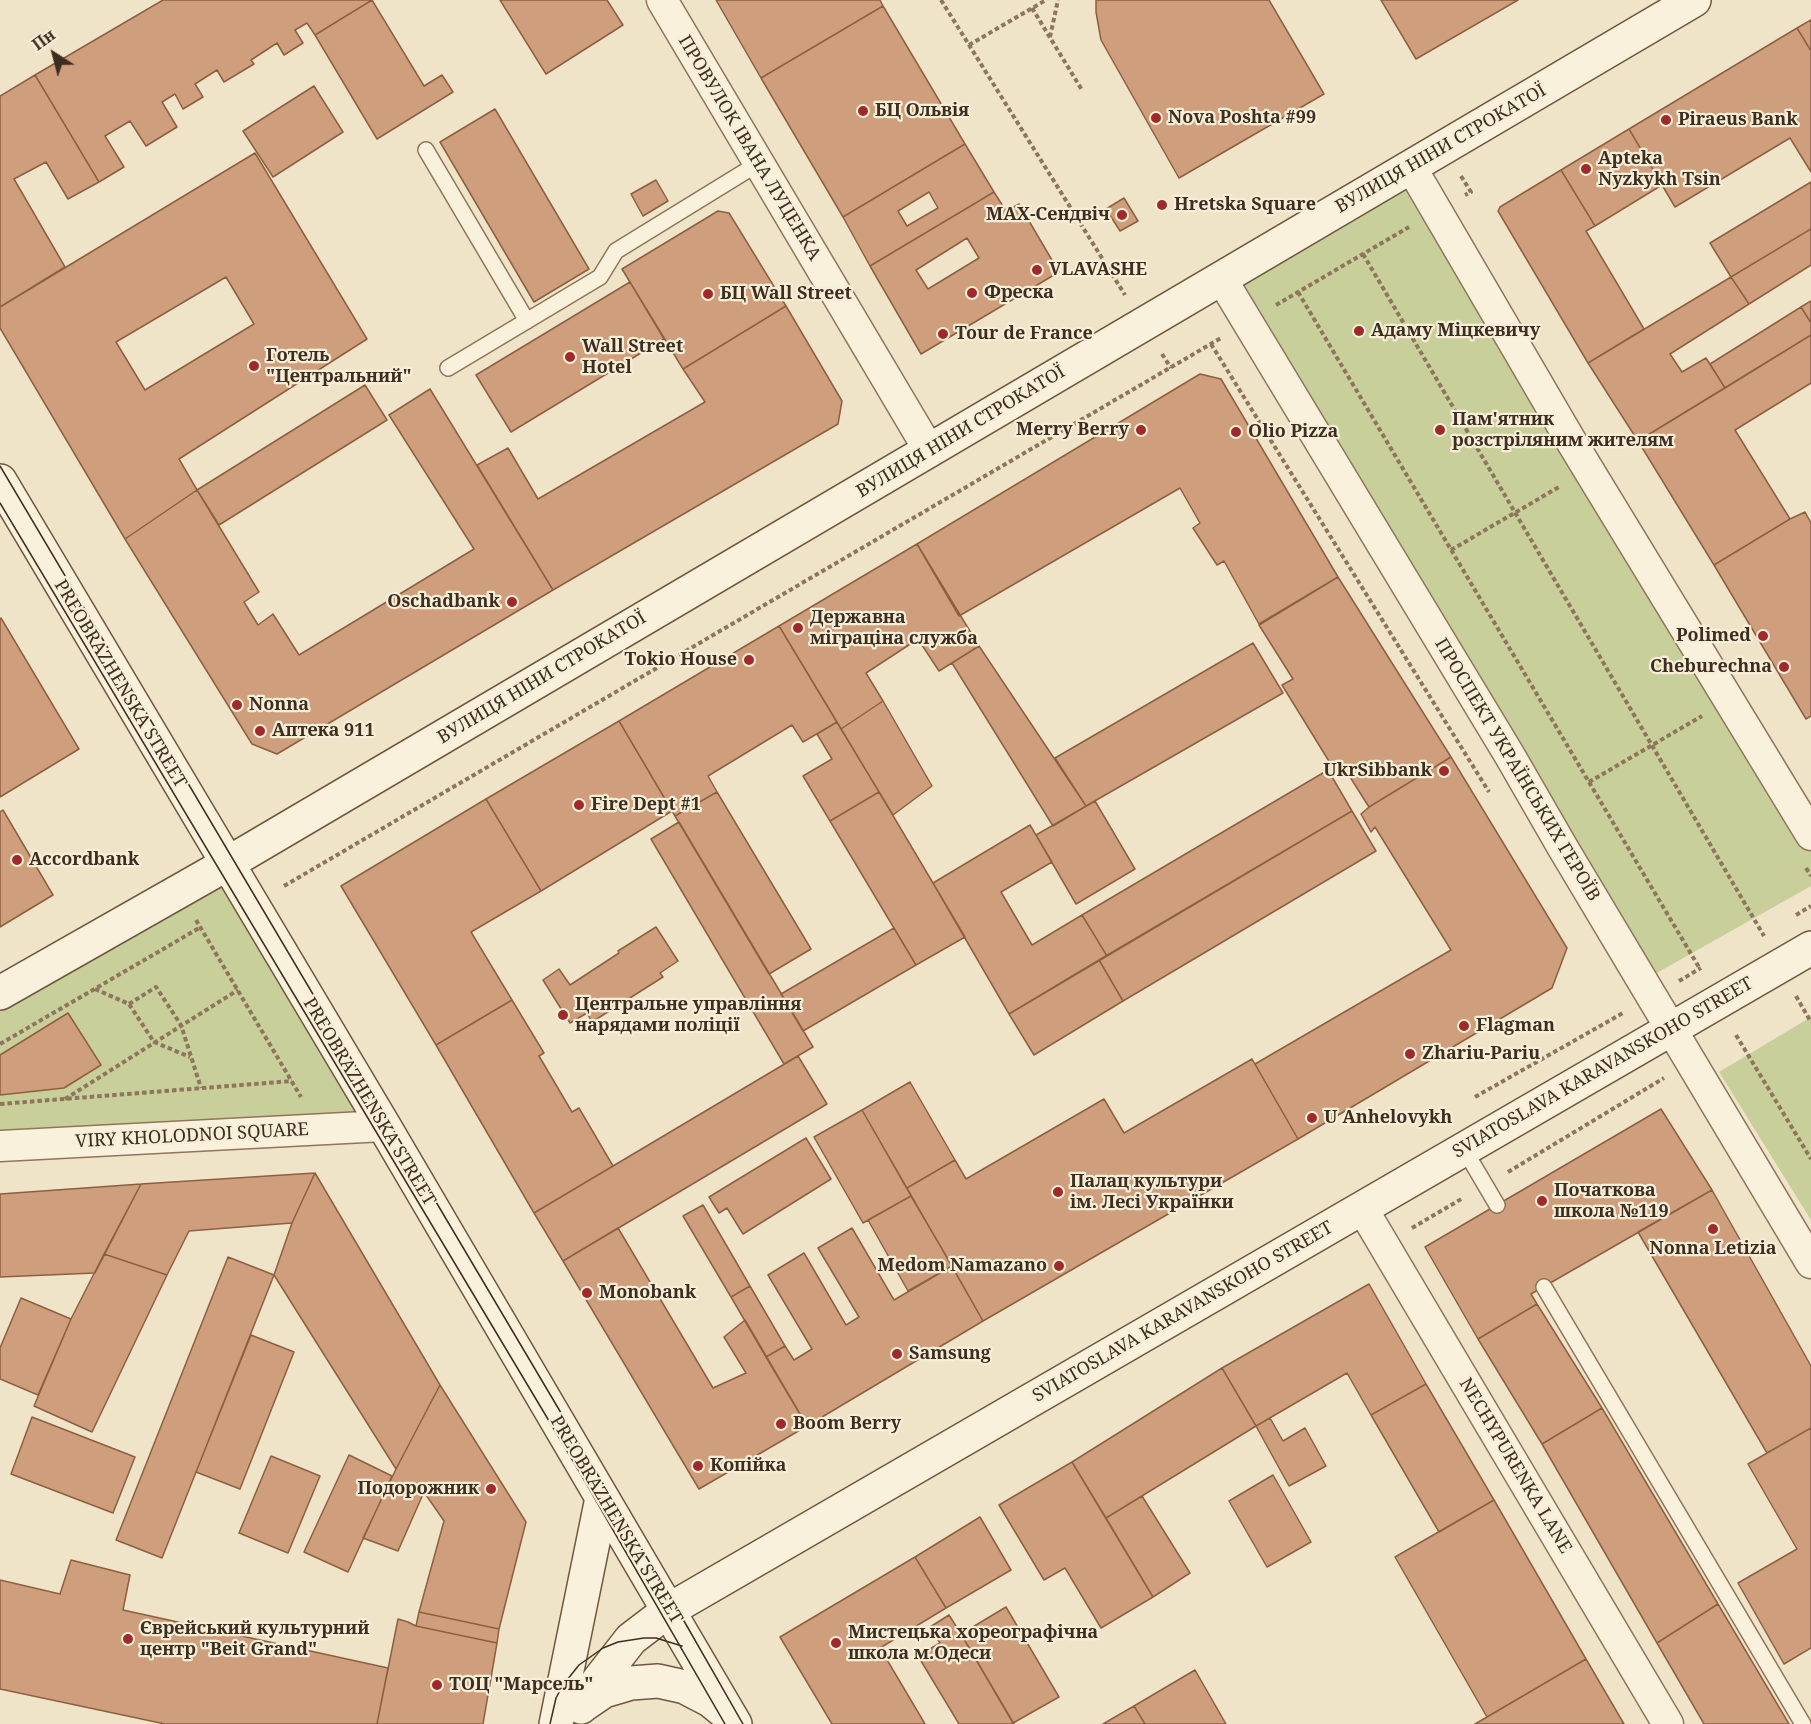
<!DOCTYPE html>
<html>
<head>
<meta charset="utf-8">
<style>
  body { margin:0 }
  #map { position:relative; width:1811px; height:1724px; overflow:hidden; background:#f0e4c8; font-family:"Noto Serif",serif }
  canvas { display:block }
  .north { position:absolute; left:24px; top:24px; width:60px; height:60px; -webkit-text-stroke:4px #f7eed8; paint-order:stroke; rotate:324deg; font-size:16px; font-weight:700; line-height:24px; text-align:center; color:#3d2e20 }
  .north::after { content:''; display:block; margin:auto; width:21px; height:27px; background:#3d2e20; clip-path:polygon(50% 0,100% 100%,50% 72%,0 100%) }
</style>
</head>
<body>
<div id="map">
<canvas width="1811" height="1724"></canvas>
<div class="north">Пн</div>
</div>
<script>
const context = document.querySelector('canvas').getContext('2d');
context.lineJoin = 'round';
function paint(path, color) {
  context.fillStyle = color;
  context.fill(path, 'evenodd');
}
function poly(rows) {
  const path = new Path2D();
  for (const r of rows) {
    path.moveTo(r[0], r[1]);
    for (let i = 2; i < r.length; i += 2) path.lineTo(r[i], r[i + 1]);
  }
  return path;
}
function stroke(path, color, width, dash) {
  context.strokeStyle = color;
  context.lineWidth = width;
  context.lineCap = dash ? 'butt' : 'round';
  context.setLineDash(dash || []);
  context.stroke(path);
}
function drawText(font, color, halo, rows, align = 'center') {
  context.font = font + ' "Noto Serif",serif';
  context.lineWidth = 4.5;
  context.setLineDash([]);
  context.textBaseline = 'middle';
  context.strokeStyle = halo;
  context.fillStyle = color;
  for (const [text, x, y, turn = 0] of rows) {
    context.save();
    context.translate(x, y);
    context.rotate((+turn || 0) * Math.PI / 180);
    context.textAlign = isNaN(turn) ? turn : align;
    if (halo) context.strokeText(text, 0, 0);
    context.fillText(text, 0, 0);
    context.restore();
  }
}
paint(poly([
  [1411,172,1811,850,1811,886,1655,974,1231,280],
  [227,863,384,1126,0,1146,0,993],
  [1811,1017,1811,1220,1719,1072]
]), '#c9cf9b');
const building = poly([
  [163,0,372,0,315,35,307,23,295,30,303,43,284,55,277,43,251,60,254,64,224,82,217,70,195,84,203,97,183,109,175,94,162,102,177,127,146,146,130,121,105,136,124,167,99,182,35,75,163,0],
  [372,0,424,86,442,75,453,92,377,139,315,35,372,0],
  [500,0,607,0,623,25,546,74,500,0],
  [716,0,880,0,883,6,761,78,716,0],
  [1096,0,1269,0,1324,94,1179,178,1101,40,1096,12,1096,0],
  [1381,0,1518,0,1416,59,1381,0],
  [883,6,965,144,843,217,761,78,883,6],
  [1811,20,1811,51,1797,28,1811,20],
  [1797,28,1811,51,1811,172,1790,138,1675,207,1629,129,1797,28],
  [35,75,99,182,68,199,46,162,14,179,65,267,0,307,0,96,35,75],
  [314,86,343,132,273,177,243,131,314,86],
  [495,109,589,269,534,302,440,142,495,109],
  [1629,129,1662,185,1595,226,1561,170,1629,129],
  [965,144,994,192,870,266,843,217,965,144],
  [929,192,938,208,907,226,898,211,929,192],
  [255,153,367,339,179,459,197,490,125,539,0,328,0,307,255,153],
  [226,277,254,324,145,390,116,342,226,277],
  [1561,170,1595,226,1586,231,1644,329,1588,363,1498,211,1500,207,1561,170],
  [656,180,668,201,643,216,631,194,656,180],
  [1811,182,1811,229,1731,277,1710,243,1811,182],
  [994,192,1006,211,1019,204,1059,272,921,354,870,266,994,192],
  [967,238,979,258,928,289,916,270,967,238],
  [1124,198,1138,221,1120,231,1106,209,1124,198],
  [718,211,729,213,786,306,683,369,622,269,718,211],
  [1811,229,1811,265,1749,304,1731,277,1811,229],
  [1731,277,1749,304,1670,354,1682,372,1706,358,1725,388,1638,441,1588,363,1731,277],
  [630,282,664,339,511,432,476,375,630,282],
  [1811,301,1811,323,1801,307,1811,301],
  [786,306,842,401,838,424,553,590,477,465,508,448,538,499,705,402,683,369,786,306],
  [1801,307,1811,323,1811,335,1725,388,1710,364,1801,307],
  [1811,335,1811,383,1735,430,1790,519,1714,565,1638,441,1811,335],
  [1200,374,1221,379,1338,577,1259,624,1224,561,1217,565,1193,528,1200,523,1180,488,959,616,917,544,1200,374],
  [365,385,387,420,219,525,197,490,365,385],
  [430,389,553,590,277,754,252,744,125,539,197,490,259,592,244,602,258,625,273,614,299,655,474,549,389,415,430,389],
  [1805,512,1811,523,1811,716,1806,719,1714,565,1790,519,1805,512],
  [917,544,979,646,939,671,918,639,866,673,883,701,841,729,779,626,917,544],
  [1338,577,1451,757,1369,807,1343,766,1335,771,1282,685,1293,679,1259,625,1338,577],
  [1,618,79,749,0,797,0,619,1,618],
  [779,626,837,722,803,742,792,725,708,776,717,792,675,816,619,721,779,626],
  [1253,643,1283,693,1086,806,1055,758,1253,643],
  [979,646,1086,806,1053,826,952,663,979,646],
  [883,701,932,786,893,815,841,729,883,701],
  [619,721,672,811,541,891,486,799,619,721],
  [837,722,879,792,830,821,803,776,832,759,817,734,837,722],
  [1451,757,1567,948,1552,988,1298,1139,1255,1064,1451,950,1375,827,1371,832,1361,814,1369,807,1451,757],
  [1328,770,1352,811,1107,956,1082,915,1328,770],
  [717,792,811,949,769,974,675,816,717,792],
  [879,792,965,937,916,965,830,821,879,792],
  [486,799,541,891,471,932,512,1000,436,1045,341,886,486,799],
  [1095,801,1135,869,1076,904,1036,835,1095,801],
  [3,810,53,895,0,927,0,812,3,810],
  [1352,811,1376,851,1123,1001,1099,960,1352,811],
  [679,822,813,1047,784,1064,651,839,679,822],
  [1030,825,1052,862,1001,892,1032,945,1082,915,1107,956,1009,1014,933,883,1030,825],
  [656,927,678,961,660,973,663,977,592,1022,587,1013,570,1023,543,980,559,969,570,985,619,953,618,951,656,927],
  [894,928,916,965,803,1031,781,994,894,928],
  [1099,960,1123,1001,1034,1055,1009,1014,1099,960],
  [512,1000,544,1053,539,1056,572,1112,579,1108,613,1166,534,1213,436,1045,512,1000],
  [68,1013,101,1065,64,1088,0,1095,0,1055,68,1013],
  [798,1056,827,1104,563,1261,534,1213,798,1056],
  [1252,1059,1298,1139,983,1321,907,1188,955,1160,966,1179,1104,1099,1124,1133,1252,1059],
  [910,1082,955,1160,907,1188,862,1110,910,1082],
  [1661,1109,1712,1190,1531,1294,1537,1304,1478,1339,1425,1247,1661,1109],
  [862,1110,911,1196,863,1223,814,1137,862,1110],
  [806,1138,831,1179,743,1234,727,1208,719,1213,709,1197,806,1138],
  [315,1173,440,1385,396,1469,274,1275,292,1223,315,1173],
  [315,1173,292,1223,189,1231,167,1275,104,1254,141,1184,315,1173],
  [141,1184,95,1273,0,1277,0,1194,141,1184],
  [1712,1190,1811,1366,1811,1428,1767,1453,1638,1232,1712,1190],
  [911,1196,952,1266,908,1291,868,1220,911,1196],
  [703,1205,750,1286,731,1297,683,1216,703,1205],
  [618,1228,713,1388,746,1373,724,1337,745,1320,807,1426,699,1489,563,1261,618,1228],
  [852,1228,894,1300,952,1266,983,1321,807,1426,766,1357,785,1346,794,1360,812,1349,768,1275,804,1253,846,1325,859,1317,818,1248,852,1228],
  [104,1254,167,1275,92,1432,34,1406,71,1319,104,1254],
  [228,1257,274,1275,162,1558,116,1540,228,1257],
  [1369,1284,1426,1384,1371,1415,1347,1373,1256,1426,1222,1368,1369,1284],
  [750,1286,785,1346,766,1357,731,1297,750,1286],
  [21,1298,71,1319,38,1395,0,1379,0,1348,21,1298],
  [1537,1304,1602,1408,1542,1444,1478,1339,1537,1304],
  [251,1335,294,1352,240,1489,196,1472,251,1335],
  [1222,1368,1256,1426,1106,1518,1072,1462,1222,1368],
  [1426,1384,1494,1500,1439,1532,1371,1415,1426,1384],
  [440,1385,526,1522,499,1629,419,1612,444,1521,424,1492,398,1551,363,1538,396,1469,440,1385],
  [1602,1408,1718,1604,1657,1643,1542,1444,1602,1408],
  [32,1417,135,1457,113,1513,11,1474,32,1417],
  [1270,1418,1283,1441,1305,1428,1326,1466,1289,1486,1256,1426,1270,1418],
  [1811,1428,1811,1648,1784,1664,1738,1583,1797,1549,1748,1464,1811,1428],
  [349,1455,392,1476,348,1572,304,1552,349,1455],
  [271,1456,320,1476,288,1553,239,1533,271,1456],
  [1072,1462,1153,1597,1101,1628,1065,1568,1044,1580,999,1505,1072,1462],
  [1273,1475,1311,1542,1267,1567,1229,1501,1273,1475],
  [1142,1496,1190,1573,1153,1597,1106,1518,1142,1496],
  [1494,1500,1586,1659,1487,1717,1395,1557,1494,1500],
  [980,1517,1011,1570,946,1608,915,1557,980,1517],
  [915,1557,946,1608,880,1648,925,1724,832,1724,780,1637,915,1557],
  [71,1560,130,1575,123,1610,388,1668,377,1724,165,1724,0,1689,0,1580,60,1594,71,1560],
  [1718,1604,1789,1724,1704,1724,1657,1643,1718,1604],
  [1006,1607,1059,1697,1013,1723,961,1634,1006,1607],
  [419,1612,499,1629,497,1643,416,1626,419,1612],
  [949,1615,961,1634,1014,1724,959,1724,918,1656,940,1643,930,1627,949,1615],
  [398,1619,408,1622,416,1626,497,1643,483,1724,377,1724,398,1619],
  [1586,1659,1624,1724,1475,1724,1487,1717,1586,1659],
  [1195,1670,1226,1724,1145,1724,1134,1706,1195,1670],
  [1134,1706,1145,1724,1103,1724,1134,1706]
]);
paint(building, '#cf9f7d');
stroke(building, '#8d5f41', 1.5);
const lane = poly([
  [426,150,527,321],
  [448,368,600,277,616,251,759,163],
  [1464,1149,1497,1205],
  [1544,1287,1803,1724]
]);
const street = poly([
  [662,0,929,450],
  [1411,167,1571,441,1811,835],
  [1221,278,1510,756,1563,848,1811,1263],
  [0,1146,384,1126],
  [1362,1208,1668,1724]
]);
const secondary = poly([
  [0,481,384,1126,735,1724],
  [0,993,220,868,1694,0],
  [585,1704,604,1691,631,1683,658,1681,685,1687,710,1700,726,1713],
  [581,1707,599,1680,631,1639,669,1610,1811,948],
  [556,1724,602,1498]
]);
stroke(lane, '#8d765c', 18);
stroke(street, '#8d765c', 33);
stroke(secondary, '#6f573f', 36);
stroke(poly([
  [941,0,1125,295],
  [1032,8,1082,90],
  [1050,37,1058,0],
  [969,45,1046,0],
  [1461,176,1471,192,1465,195],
  [1363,254,1764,936],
  [1298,292,1700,969],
  [1276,305,1409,227],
  [1211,344,1489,792],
  [1162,354,1171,368],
  [1451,550,1559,487],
  [1589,782,1702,716],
  [1806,868,1811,876],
  [284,886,1221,338],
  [1796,915,1811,906],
  [196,920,301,1097],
  [1679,981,1701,968],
  [95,989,129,1004,154,1042,190,1057],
  [1796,996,1811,1022],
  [129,1004,156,987,181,1025,201,1088],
  [1736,1035,1811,1159],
  [0,1044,201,927],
  [1475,1097,1623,1013],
  [65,1099,238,990],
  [0,1104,292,1081],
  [1508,1172,1664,1078],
  [1412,1228,1463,1198]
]), '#8d765c', 4, [4.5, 3]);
stroke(lane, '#faf1dc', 15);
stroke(street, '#faf1dc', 30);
stroke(secondary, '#faf1dc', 33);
stroke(poly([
  [0,466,676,1607,743,1724],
  [0,503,579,1471,725,1724],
  [550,1724,556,1698,563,1685,579,1665,603,1648,618,1642,644,1638,656,1638,682,1646]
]), '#3d2e20', 1.5);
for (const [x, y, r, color] of [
  [863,111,6,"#9e2a2b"],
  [1156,118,6,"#9e2a2b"],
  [1666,120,6,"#9e2a2b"],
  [1586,169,6,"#9e2a2b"],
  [1162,205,6,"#9e2a2b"],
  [1122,215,6,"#9e2a2b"],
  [1037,270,6,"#9e2a2b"],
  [972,293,6,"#9e2a2b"],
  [708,294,6,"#9e2a2b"],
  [1359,331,6,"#9e2a2b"],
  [943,334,6,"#9e2a2b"],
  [570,357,6,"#9e2a2b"],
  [254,366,6,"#9e2a2b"],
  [1141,430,6,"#9e2a2b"],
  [1440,430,6,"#9e2a2b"],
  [1236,432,6,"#9e2a2b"],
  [512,602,6,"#9e2a2b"],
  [798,628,6,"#9e2a2b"],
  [1763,636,6,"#9e2a2b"],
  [749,660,6,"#9e2a2b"],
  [1784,667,6,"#9e2a2b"],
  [237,705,6,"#9e2a2b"],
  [260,731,6,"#9e2a2b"],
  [1444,771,6,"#9e2a2b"],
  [579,805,6,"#9e2a2b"],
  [17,860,6,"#9e2a2b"],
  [563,1015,6,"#9e2a2b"],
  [1464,1026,6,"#9e2a2b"],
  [1410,1054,6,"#9e2a2b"],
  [1312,1118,6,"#9e2a2b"],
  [1058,1192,6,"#9e2a2b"],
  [1542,1201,6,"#9e2a2b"],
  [1713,1229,6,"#9e2a2b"],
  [1059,1266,6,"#9e2a2b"],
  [587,1293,6,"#9e2a2b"],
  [897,1354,6,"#9e2a2b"],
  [781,1424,6,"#9e2a2b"],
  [698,1466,6,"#9e2a2b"],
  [491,1489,6,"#9e2a2b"],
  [128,1639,6,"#9e2a2b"],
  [836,1643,6,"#9e2a2b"],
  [437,1685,6,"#9e2a2b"]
]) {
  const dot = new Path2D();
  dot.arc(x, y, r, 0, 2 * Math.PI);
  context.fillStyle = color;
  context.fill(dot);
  stroke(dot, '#f7eed8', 2);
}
drawText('bold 18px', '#3d2e20', '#f7eed8', [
  ["БЦ Ольвія",875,111],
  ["Nova Poshta #99",1168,118],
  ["Piraeus Bank",1678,120],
  ["Apteka",1598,159],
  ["Nyzkykh Tsin",1598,180],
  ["Hretska Square",1174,205],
  ["MAX-Сендвіч",1110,215,"right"],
  ["VLAVASHE",1049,270],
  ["Фреска",984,293],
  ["БЦ Wall Street",720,294],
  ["Адаму Міцкевичу",1371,331],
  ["Tour de France",955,334],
  ["Wall Street",582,347],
  ["Hotel",582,368],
  ["Готель",266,356],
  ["\"Центральний\"",266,377],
  ["Пам'ятник",1452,420],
  ["розстріляним жителям",1452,441],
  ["Merry Berry",1129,430,"right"],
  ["Olio Pizza",1248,432],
  ["Oschadbank",500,602,"right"],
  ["Державна",810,618],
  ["міграціна служба",810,639],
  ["Polimed",1751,636,"right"],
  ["Tokio House",737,660,"right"],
  ["Cheburechna",1772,667,"right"],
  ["Nonna",249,705],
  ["Аптека 911",272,731],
  ["UkrSibbank",1432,771,"right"],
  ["Fire Dept #1",591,805],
  ["Accordbank",29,860],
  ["Центральне управління",575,1005],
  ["нарядами поліції",575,1026],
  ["Flagman",1476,1026],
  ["Zhariu-Pariu",1422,1054],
  ["U Anhelovykh",1324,1118],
  ["Палац культури",1070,1182],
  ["ім. Лесі Українки",1070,1203],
  ["Початкова",1554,1191],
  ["школа №119",1554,1212],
  ["Nonna Letizia",1713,1249,"center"],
  ["Medom Namazano",1047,1266,"right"],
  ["Monobank",599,1293],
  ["Samsung",909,1354],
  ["Boom Berry",793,1424],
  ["Копійка",710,1466],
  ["Подорожник",479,1489,"right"],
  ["Єврейський культурний",140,1629],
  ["центр \"Beit Grand\"",140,1650],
  ["Мистецька хореографічна",848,1633],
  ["школа м.Одеси",848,1654],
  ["ТОЦ \"Марсель\"",449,1685]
], 'left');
drawText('18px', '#3d2e20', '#f7eed8', [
  ["ПРОВУЛОК ІВАНА ЛУЦЕНКА",749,148,59],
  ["ВУЛИЦЯ НІНИ СТРОКАТОЇ",1441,149,-30],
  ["ВУЛИЦЯ НІНИ СТРОКАТОЇ",961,432,-31],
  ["ВУЛИЦЯ НІНИ СТРОКАТОЇ",542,678,-31],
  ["PREOBRAZHENSKA STREET",120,684,59],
  ["ПРОСПЕКТ УКРАЇНСЬКИХ ГЕРОЇВ",1517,770,59],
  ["SVIATOSLAVA KARAVANSKOHO STREET",1603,1068,-30],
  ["PREOBRAZHENSKA STREET",369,1102,59],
  ["VIRY KHOLODNOI SQUARE",192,1136,-3],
  ["SVIATOSLAVA KARAVANSKOHO STREET",1183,1312,-30],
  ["NECHYPURENKA LANE",1515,1466,59],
  ["PREOBRAZHENSKA STREET",616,1520,59]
]);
</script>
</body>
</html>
